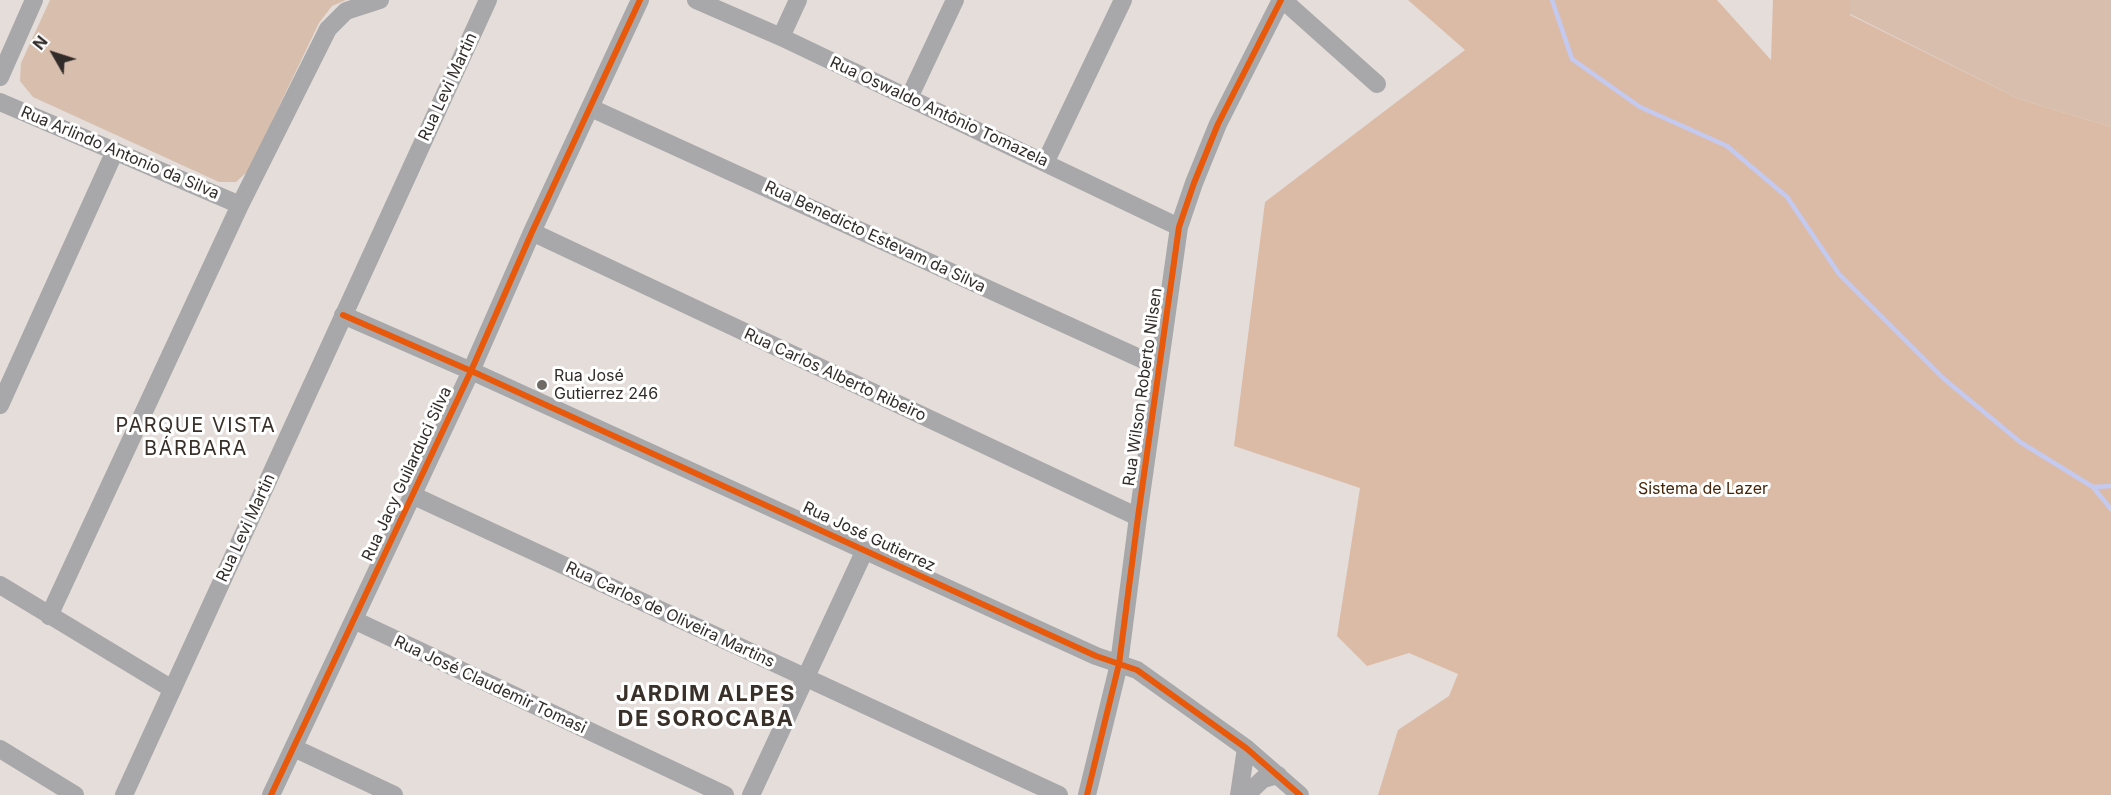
<!DOCTYPE html>
<html>
<head>
<meta charset="utf-8">
<style>
  body { margin:0 }
  #map { position:relative; width:2111px; height:795px; overflow:hidden; background:#e4ddd9; font-family:Inter,sans-serif }
  canvas { display:block }
  .north { position:absolute; left:24px; top:24px; width:60px; height:60px; -webkit-text-stroke:4px #fff; paint-order:stroke; rotate:309deg; font-size:16px; font-weight:700; line-height:24px; text-align:center; color:#312c29 }
  .north::after { content:''; display:block; margin:auto; width:21px; height:27px; background:#312c29; clip-path:polygon(50% 0,100% 100%,50% 72%,0 100%) }
</style>
</head>
<body>
<div id="map">
<canvas width="2111" height="795"></canvas>
<div class="north">N</div>
</div>
<script>
const context = document.querySelector('canvas').getContext('2d');
context.lineJoin = 'round';
function paint(path, color) {
  context.fillStyle = color;
  context.fill(path, 'evenodd');
}
function poly(rows) {
  const path = new Path2D();
  for (const r of rows) {
    path.moveTo(r[0], r[1]);
    for (let i = 2; i < r.length; i += 2) path.lineTo(r[i], r[i + 1]);
  }
  return path;
}
function stroke(path, color, width, dash) {
  context.strokeStyle = color;
  context.lineWidth = width;
  context.lineCap = dash ? 'butt' : 'round';
  context.setLineDash(dash || []);
  context.stroke(path);
}
function drawText(font, color, halo, rows, align = 'center') {
  context.font = font + ' Inter,sans-serif';
  context.lineWidth = 6;
  context.setLineDash([]);
  context.textBaseline = 'middle';
  context.strokeStyle = halo;
  context.fillStyle = color;
  for (const [text, x, y, turn = 0] of rows) {
    context.save();
    context.translate(x, y);
    context.rotate((+turn || 0) * Math.PI / 180);
    context.textAlign = isNaN(turn) ? turn : align;
    if (halo) context.strokeText(text, 0, 0);
    context.fillText(text, 0, 0);
    context.restore();
  }
}
paint(poly([
  [50,0,346,0,332,6,319,23,248,171,236,182,219,182,33,97,20,81,21,63],
  [1850,0,2111,0,2111,127,2019,99,1850,14]
]), '#d8bead');
paint(poly([
  [1408,0,1717,0,1771,60,1773,0,1850,0,1850,15,2019,99,2111,127,2111,795,1378,795,1398,730,1449,696,1458,674,1409,653,1367,666,1337,636,1360,488,1234,446,1265,202,1465,50]
]), '#dcbba6');
stroke(poly([
  [1552,0,1572,59,1640,107,1727,146,1787,197,1839,274,1943,378,2020,442,2093,487,2111,509],
  [2093,487,2111,486]
]), '#c4c9ef', 4.5);
stroke(poly([
  [696,0,781,37,1179,227],
  [1283,0,1377,84],
  [781,37,798,0],
  [0,77,34,0],
  [909,98,955,0],
  [0,102,240,205],
  [591,108,1159,367],
  [1045,163,1123,0],
  [532,232,1138,517],
  [343,315,478,374,1096,656,1137,670,1246,748,1300,795],
  [0,405,115,151],
  [412,495,1059,795],
  [0,585,172,689],
  [49,616,240,205,328,29,346,11,380,0],
  [354,620,725,795],
  [294,748,394,795],
  [0,749,75,795],
  [124,795,488,0],
  [271,795,471,371,532,232,640,0],
  [751,795,865,550],
  [1087,795,1119,664,1138,517,1179,227,1194,183,1218,124,1281,0],
  [1239,795,1246,748],
  [1246,795,1263,779,1278,775]
]), '#a8a7a9', 18);
stroke(poly([
  [343,315,478,374,1096,656,1137,670,1246,748,1300,795],
  [271,795,471,371,532,232,640,0],
  [1087,795,1119,664,1138,517,1179,227,1194,183,1218,124,1281,0]
]), '#e8590c', 6);
for (const [x, y, r, color] of [
  [542,385,6,"#706a67"]
]) {
  const dot = new Path2D();
  dot.arc(x, y, r, 0, 2 * Math.PI);
  context.fillStyle = color;
  context.fill(dot);
  stroke(dot, '#fff', 2);
}
drawText('16px', '#312c29', '#fff', [
  ["Rua Levi Martin",448,87,-65],
  ["Rua Oswaldo Antônio Tomazela",939,112,25],
  ["Rua Arlindo Antonio da Silva",120,153,23],
  ["Rua Benedicto Estevam da Silva",875,237,25],
  ["Rua Carlos Alberto Ribeiro",835,375,25],
  ["Rua Wilson Roberto Nilsen",1143,387,-82],
  ["Rua Jacy Guilarduci Silva",407,474,-65],
  ["Rua Levi Martin",246,528,-65],
  ["Rua José Gutierrez",869,537,25],
  ["Rua Carlos de Oliveira Martins",670,615,25],
  ["Rua José Claudemir Tomasi",490,685,25]
]);
drawText('16px', '#312c29', '#fff', [
  ["Rua José",554,376],
  ["Gutierrez 246",554,394]
], 'left');
drawText('16px', '#472408', '#fff', [
  ["Sistema de Lazer",1703,489]
]);
context.letterSpacing = '1.5px';
drawText('20px', '#3a302a', '#fff', [
  ["PARQUE VISTA",196,426],
  ["BÁRBARA",196,449]
]);
context.letterSpacing = '0px';
context.letterSpacing = '1.5px';
drawText('bold 22px', '#3a302a', '#fff', [
  ["JARDIM ALPES",706,694],
  ["DE SOROCABA",706,719]
]);
context.letterSpacing = '0px';
</script>
</body>
</html>
